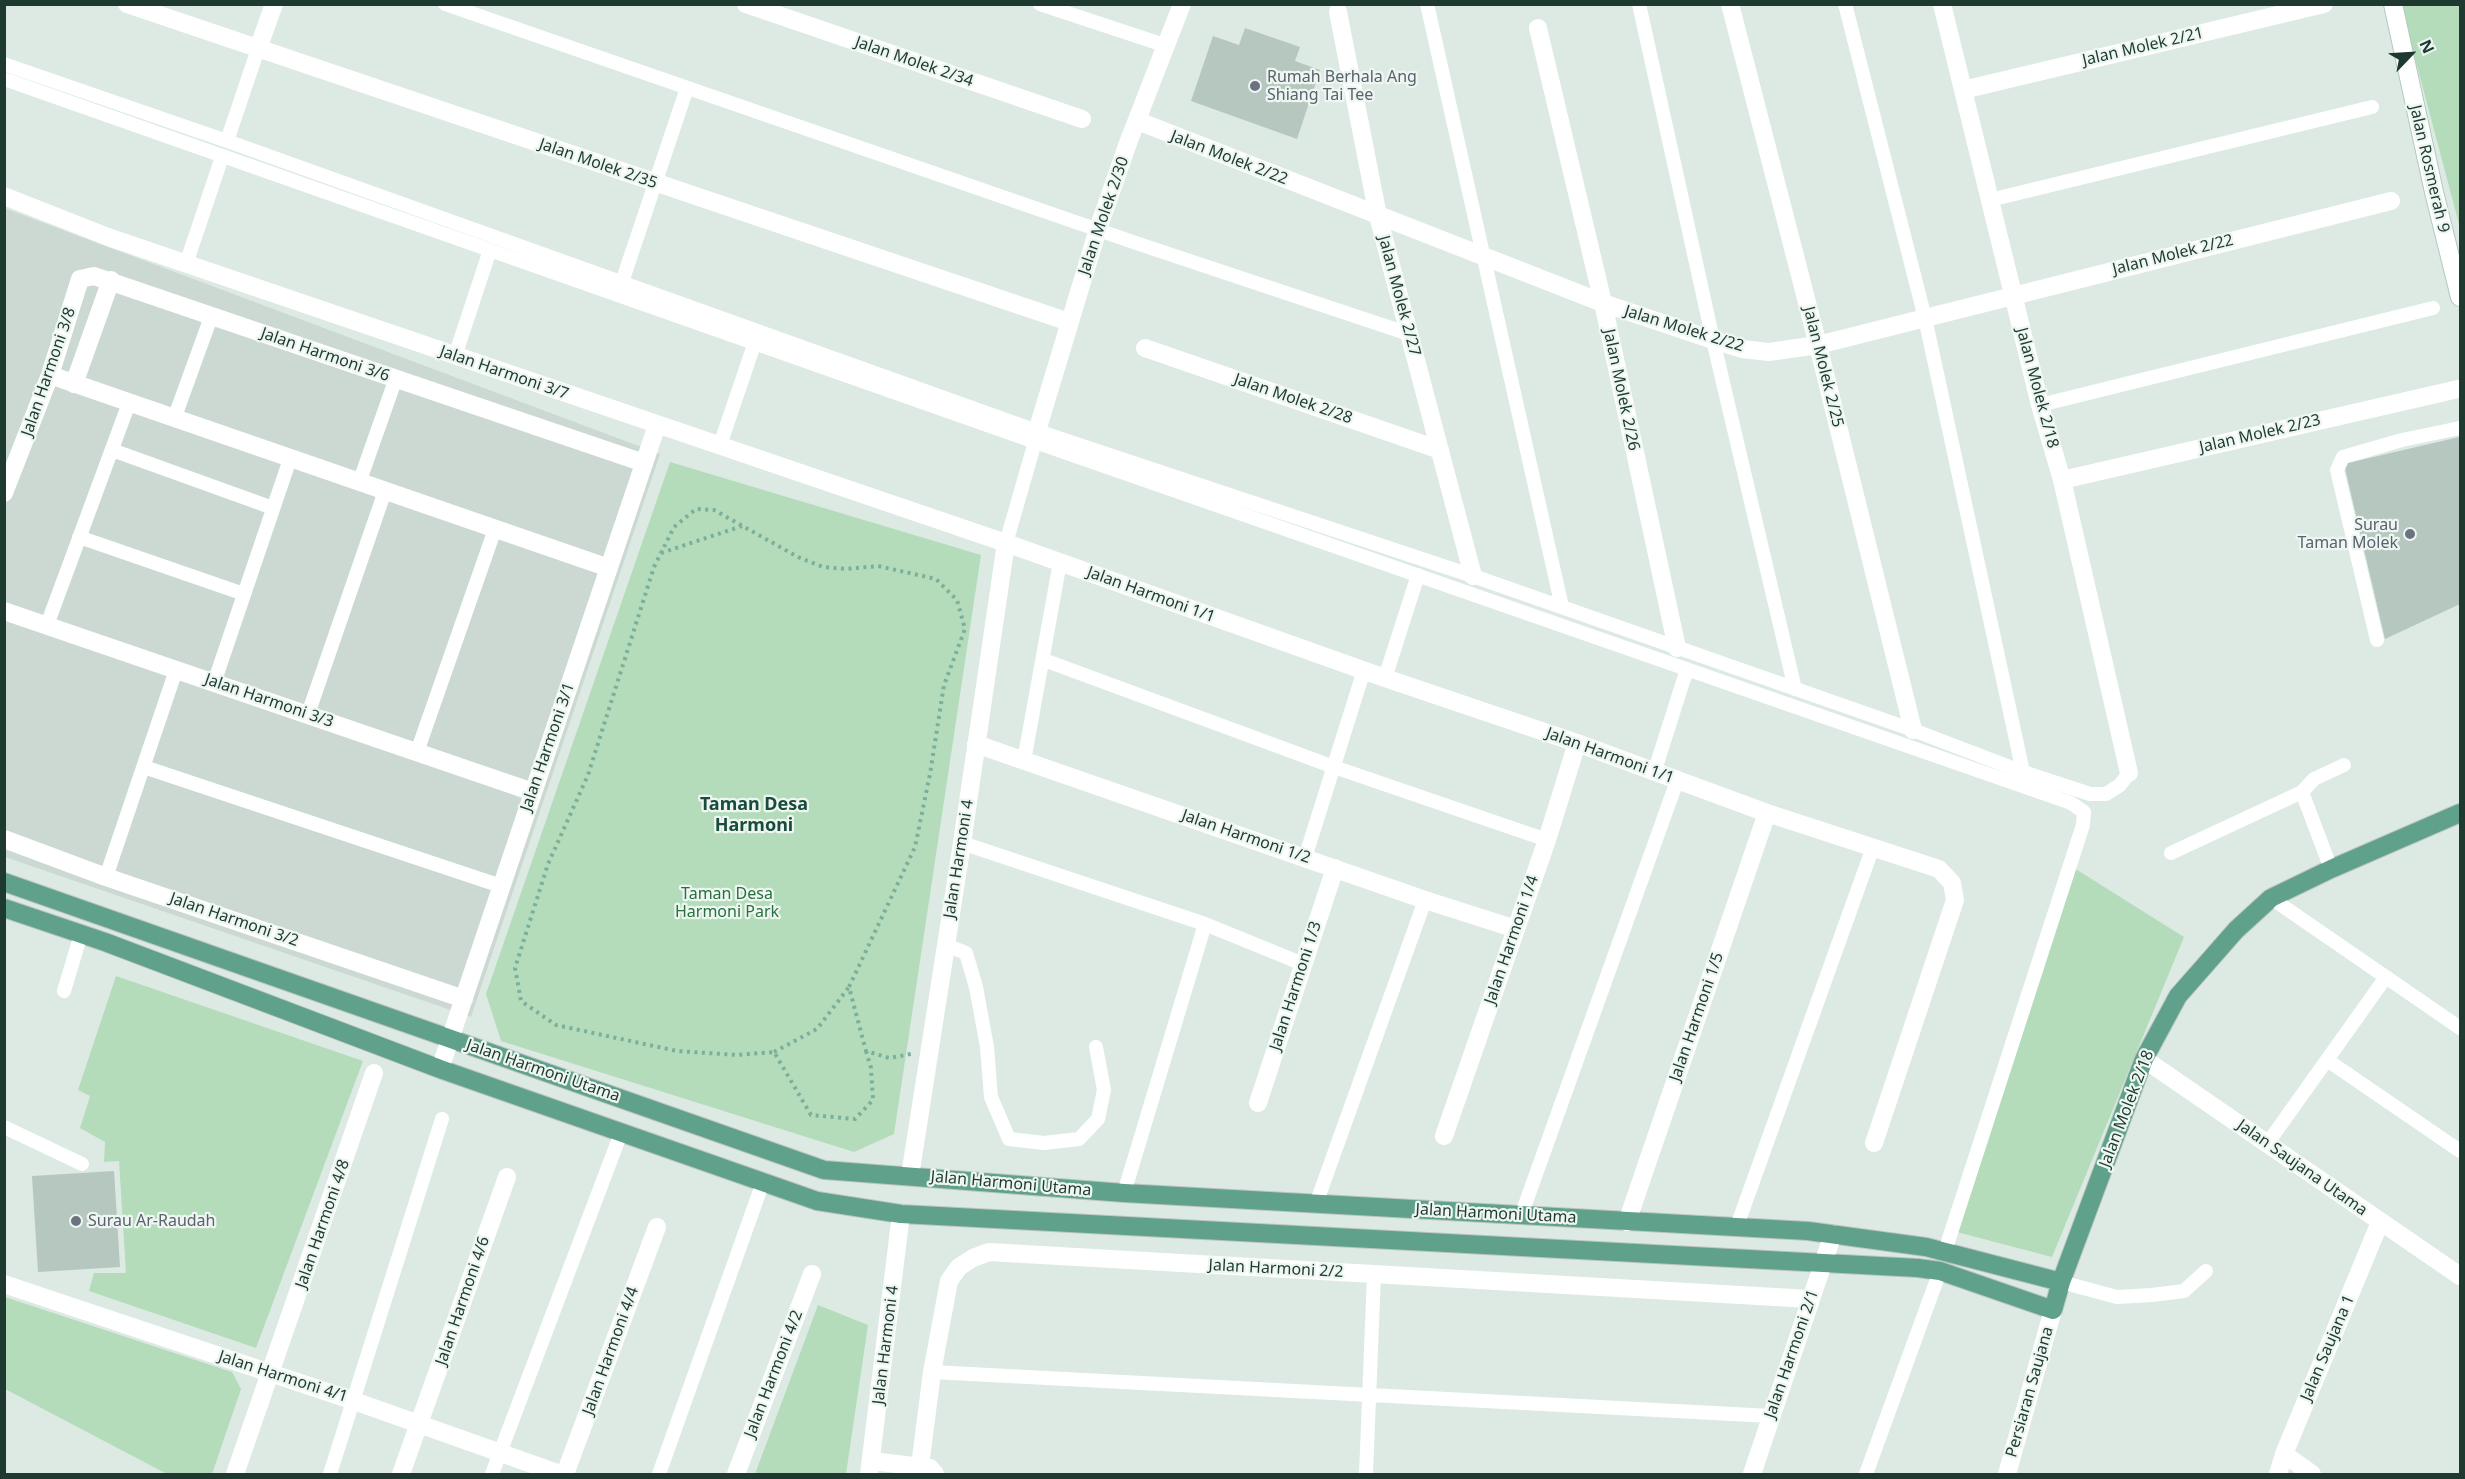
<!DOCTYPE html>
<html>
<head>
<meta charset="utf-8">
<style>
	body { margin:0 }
	#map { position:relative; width:2465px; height:1479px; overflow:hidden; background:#ddeae3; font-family:"Noto Sans",sans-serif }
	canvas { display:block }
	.frame { position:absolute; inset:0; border:6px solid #1e3930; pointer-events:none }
	.north { position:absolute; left:2381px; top:24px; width:60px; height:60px; -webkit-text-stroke:4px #edf6f1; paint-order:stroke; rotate:65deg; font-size:16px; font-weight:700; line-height:24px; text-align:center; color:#1e3930 }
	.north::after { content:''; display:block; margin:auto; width:21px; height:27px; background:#1e3930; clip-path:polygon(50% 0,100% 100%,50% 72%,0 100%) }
</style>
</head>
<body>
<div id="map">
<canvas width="2465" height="1479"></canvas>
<div class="frame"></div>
<div class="north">N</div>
</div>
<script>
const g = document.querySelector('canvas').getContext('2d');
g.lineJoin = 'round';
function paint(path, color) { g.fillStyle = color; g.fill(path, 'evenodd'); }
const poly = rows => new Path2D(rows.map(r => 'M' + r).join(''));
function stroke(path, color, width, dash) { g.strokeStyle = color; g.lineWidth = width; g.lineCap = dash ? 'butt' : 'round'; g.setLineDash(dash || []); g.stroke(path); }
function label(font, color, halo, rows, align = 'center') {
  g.font = font + ' "Noto Sans",sans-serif'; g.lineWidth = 4.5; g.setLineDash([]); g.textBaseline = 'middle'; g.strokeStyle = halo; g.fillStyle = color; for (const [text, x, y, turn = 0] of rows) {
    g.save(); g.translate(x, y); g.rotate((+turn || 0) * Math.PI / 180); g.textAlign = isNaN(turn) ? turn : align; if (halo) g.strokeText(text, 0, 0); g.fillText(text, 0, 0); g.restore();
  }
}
const built = poly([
	[4,208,660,454,471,1017,5,857]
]);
const green = poly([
	[2403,5,2460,5,2460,228,2411,43],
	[670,462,981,555,894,1134,854,1152,501,1041,486,994],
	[2074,868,2184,937,2052,1257,1957,1232],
	[116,976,363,1061,256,1348,89,1291,94,1273,126,1273,119,1161,104,1162,105,1142,80,1128,90,1096,78,1090],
	[5,1297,232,1372,241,1389,212,1474,167,1474,5,1389],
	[818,1305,868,1325,846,1474,755,1474]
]);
const building = poly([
	[1245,28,1300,47,1295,61,1320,70,1297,139,1191,101,1213,36,1239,45],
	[2459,437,2460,604,2385,639,2344,464],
	[114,1171,120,1267,38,1272,32,1176]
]);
const path = poly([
	[661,553,742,526],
	[866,1051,871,1068,873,1100,855,1119,811,1115,774,1052,737,1055,677,1051,556,1025,521,1001,515,968,548,864,588,775,654,567,674,527,696,509,714,510,798,557,823,567,846,569,878,566,936,579,957,600,965,629,944,685,930,774,915,847,849,987,866,1051,889,1058,911,1054],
	[774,1052,817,1029,849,987]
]);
const lane = poly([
	[445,4,1136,243,1409,334],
	[1040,4,1167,46],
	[1427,4,1562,607],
	[1639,4,1713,340,1795,689],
	[1845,4,1925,318,2023,772],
	[4,64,227,141,1037,431,1473,576,1913,730,2023,772,2090,794,2106,794,2120,785,2129,773],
	[4,79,1035,442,2071,803,2084,812,2083,825,1945,1251],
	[227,141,258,49],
	[1990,200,2372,107],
	[186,264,222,157],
	[622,282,687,88],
	[455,356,490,250],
	[2040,405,2433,308],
	[174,419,211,317],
	[720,445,755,342],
	[112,450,273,508],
	[359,483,396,378],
	[79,537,244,594],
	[1006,543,1035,442],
	[47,625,129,403],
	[2377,640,2337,470,2343,457,2402,440,2460,428],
	[1044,660,1334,767,1547,840],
	[1385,678,1418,575],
	[214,683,290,459],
	[308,714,385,491],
	[417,752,495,529],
	[1024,761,1060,562],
	[144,767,501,886],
	[1654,773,1687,669],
	[962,843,1205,924,1303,964],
	[2171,853,2302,792],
	[1305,858,1364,670],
	[2331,869,2302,792,2314,779,2344,765],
	[106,877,176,670],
	[2271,898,2460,1028],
	[946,945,966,953,976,987,987,1047,991,1097,1009,1139,1044,1143,1079,1139,1098,1119,1104,1090,1096,1047],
	[64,991,81,934],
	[2327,1060,2460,1151],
	[4,1127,82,1164],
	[2267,1144,2386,977],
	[1124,1193,1205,924],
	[1316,1204,1425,900],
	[1521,1216,1677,781],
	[1737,1226,1873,847],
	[2061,1282,2117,1297,2152,1295,2184,1291,2206,1271],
	[932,1372,1771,1416],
	[330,1474,442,1119],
	[492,1474,621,1133],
	[659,1474,763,1182],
	[1366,1474,1374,1274],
	[1866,1474,1940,1271]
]);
const street = poly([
	[127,4,1069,322],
	[746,4,1082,119],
	[1730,4,1818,345,1913,730],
	[1942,4,2040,405,2062,480,2129,773],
	[1338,12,1378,216,1473,576],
	[1538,28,1603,303,1677,648],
	[258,49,274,4],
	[1963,90,2324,4],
	[1138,121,1603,303,1713,340,1742,349,1769,352,1818,345,2391,201],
	[4,196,108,237,1006,543,1385,678,1577,743,1767,813,1939,869,1952,883,1955,900,1874,1143],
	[1145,348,1440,450],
	[50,375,609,568],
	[74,384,111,280],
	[1037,431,1098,229,1128,143,1182,4],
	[2062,480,2458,389],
	[4,493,50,375,80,279,94,276,644,463],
	[4,611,533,792],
	[976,744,1425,900,1516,929],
	[4,839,106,877,464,999],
	[2144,1059,2460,1276],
	[440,1069,657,425],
	[1258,1103,1335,868],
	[1444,1136,1547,840,1577,743],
	[910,1176,962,843,1006,543],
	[1627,1222,1767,813],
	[4,1284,354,1401,560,1474],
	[2284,1454,2312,1474],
	[872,1461,930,1468,935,1474],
	[235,1474,374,1073],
	[401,1474,507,1177],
	[565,1474,657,1227],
	[736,1474,812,1274],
	[869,1474,901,1214],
	[919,1474,932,1372,949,1281,959,1267,973,1258,989,1252,1810,1299],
	[1752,1474,1833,1234],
	[2007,1474,2053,1310],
	[2278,1474,2284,1454,2380,1222]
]);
const secondary = poly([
	[2393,4,2434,192,2460,297]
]);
const primary = poly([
	[4,882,824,1170,1124,1193,1808,1231,1926,1247,2061,1282],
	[4,908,105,942,440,1069,817,1201,901,1214,1918,1268,1940,1271,2053,1310,2061,1282,2144,1059,2178,996,2236,930,2271,898,2331,869,2460,813]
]);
const markers = [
	[1255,86,6,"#6b7280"],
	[2410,534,6,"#6b7280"],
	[76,1221,6,"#6b7280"]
];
const streetNames = [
	["Jalan Molek 2/21",2143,47,-13],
	["Jalan Molek 2/34",914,62,19],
	["Jalan Molek 2/22",1229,158,21],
	["Jalan Molek 2/35",598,164,19],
	["Jalan Rosmerah 9",2429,169,77],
	["Jalan Molek 2/30",1104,216,-71],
	["Jalan Molek 2/22",2173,255,-14],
	["Jalan Molek 2/27",1399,296,75],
	["Jalan Molek 2/22",1684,329,17],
	["Jalan Harmoni 3/6",325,355,19],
	["Jalan Molek 2/25",1823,367,76],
	["Jalan Harmoni 3/8",49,372,-71],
	["Jalan Harmoni 3/7",504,373,19],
	["Jalan Molek 2/18",2037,388,75],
	["Jalan Molek 2/26",1621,390,78],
	["Jalan Molek 2/28",1293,399,19],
	["Jalan Molek 2/23",2260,434,-13],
	["Jalan Harmoni 1/1",1151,595,20],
	["Jalan Harmoni 3/3",269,701,19],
	["Jalan Harmoni 3/1",548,747,-71],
	["Jalan Harmoni 1/1",1610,756,20],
	["Jalan Harmoni 1/2",1246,837,19],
	["Jalan Harmoni 4",959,859,-81],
	["Jalan Harmoni 3/2",234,920,19],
	["Jalan Harmoni 1/4",1512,940,-71],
	["Jalan Harmoni 1/3",1296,986,-72],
	["Jalan Harmoni 1/5",1697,1017,-71],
	["Jalan Harmoni Utama",543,1071,19],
	["Jalan Molek 2/18",2127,1109,-69],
	["Jalan Saujana Utama",2302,1168,35],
	["Jalan Harmoni Utama",1011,1184,5],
	["Jalan Harmoni Utama",1496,1214,3],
	["Jalan Harmoni 4/8",323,1224,-71],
	["Jalan Harmoni 2/2",1276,1269,3],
	["Jalan Harmoni 4/6",463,1301,-71],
	["Jalan Harmoni 4",886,1345,-83],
	["Jalan Saujana 1",2328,1348,-67],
	["Jalan Harmoni 4/4",611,1351,-70],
	["Jalan Harmoni 2/1",1792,1354,-71],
	["Jalan Harmoni 4/2",774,1374,-69],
	["Jalan Harmoni 4/1",283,1377,18],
	["Persiaran Saujana",2030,1392,-74]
];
const worshipNames = [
	["Rumah Berhala Ang",1267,77],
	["Shiang Tai Tee",1267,95],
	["Surau",2398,525,"right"],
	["Taman Molek",2398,543,"right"],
	["Surau Ar-Raudah",88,1221]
];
const parkNames = [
	["Taman Desa",727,894],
	["Harmoni Park",727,912]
];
const neighbourhoodNames = [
	["Taman Desa",754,805],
	["Harmoni",754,826]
];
paint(built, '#cbd9d2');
paint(green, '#b4dcbb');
paint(building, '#b5c7be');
stroke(secondary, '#b0cabe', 20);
stroke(primary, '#bcc4c1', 20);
stroke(path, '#7caf9a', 4, [3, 4.5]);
stroke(lane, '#fff', 14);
stroke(street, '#fff', 18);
stroke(secondary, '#fff', 18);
stroke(primary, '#5fa18a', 18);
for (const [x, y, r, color] of markers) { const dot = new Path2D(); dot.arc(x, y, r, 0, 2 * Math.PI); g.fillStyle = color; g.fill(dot); stroke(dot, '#edf6f1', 2); }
label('16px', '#1e3930', '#edf6f1', streetNames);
label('16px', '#5b616d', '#edf6f1', worshipNames, 'left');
label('16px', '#27713d', '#edf6f1', parkNames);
label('bold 18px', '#1a4c3b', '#edf6f1', neighbourhoodNames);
</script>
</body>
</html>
